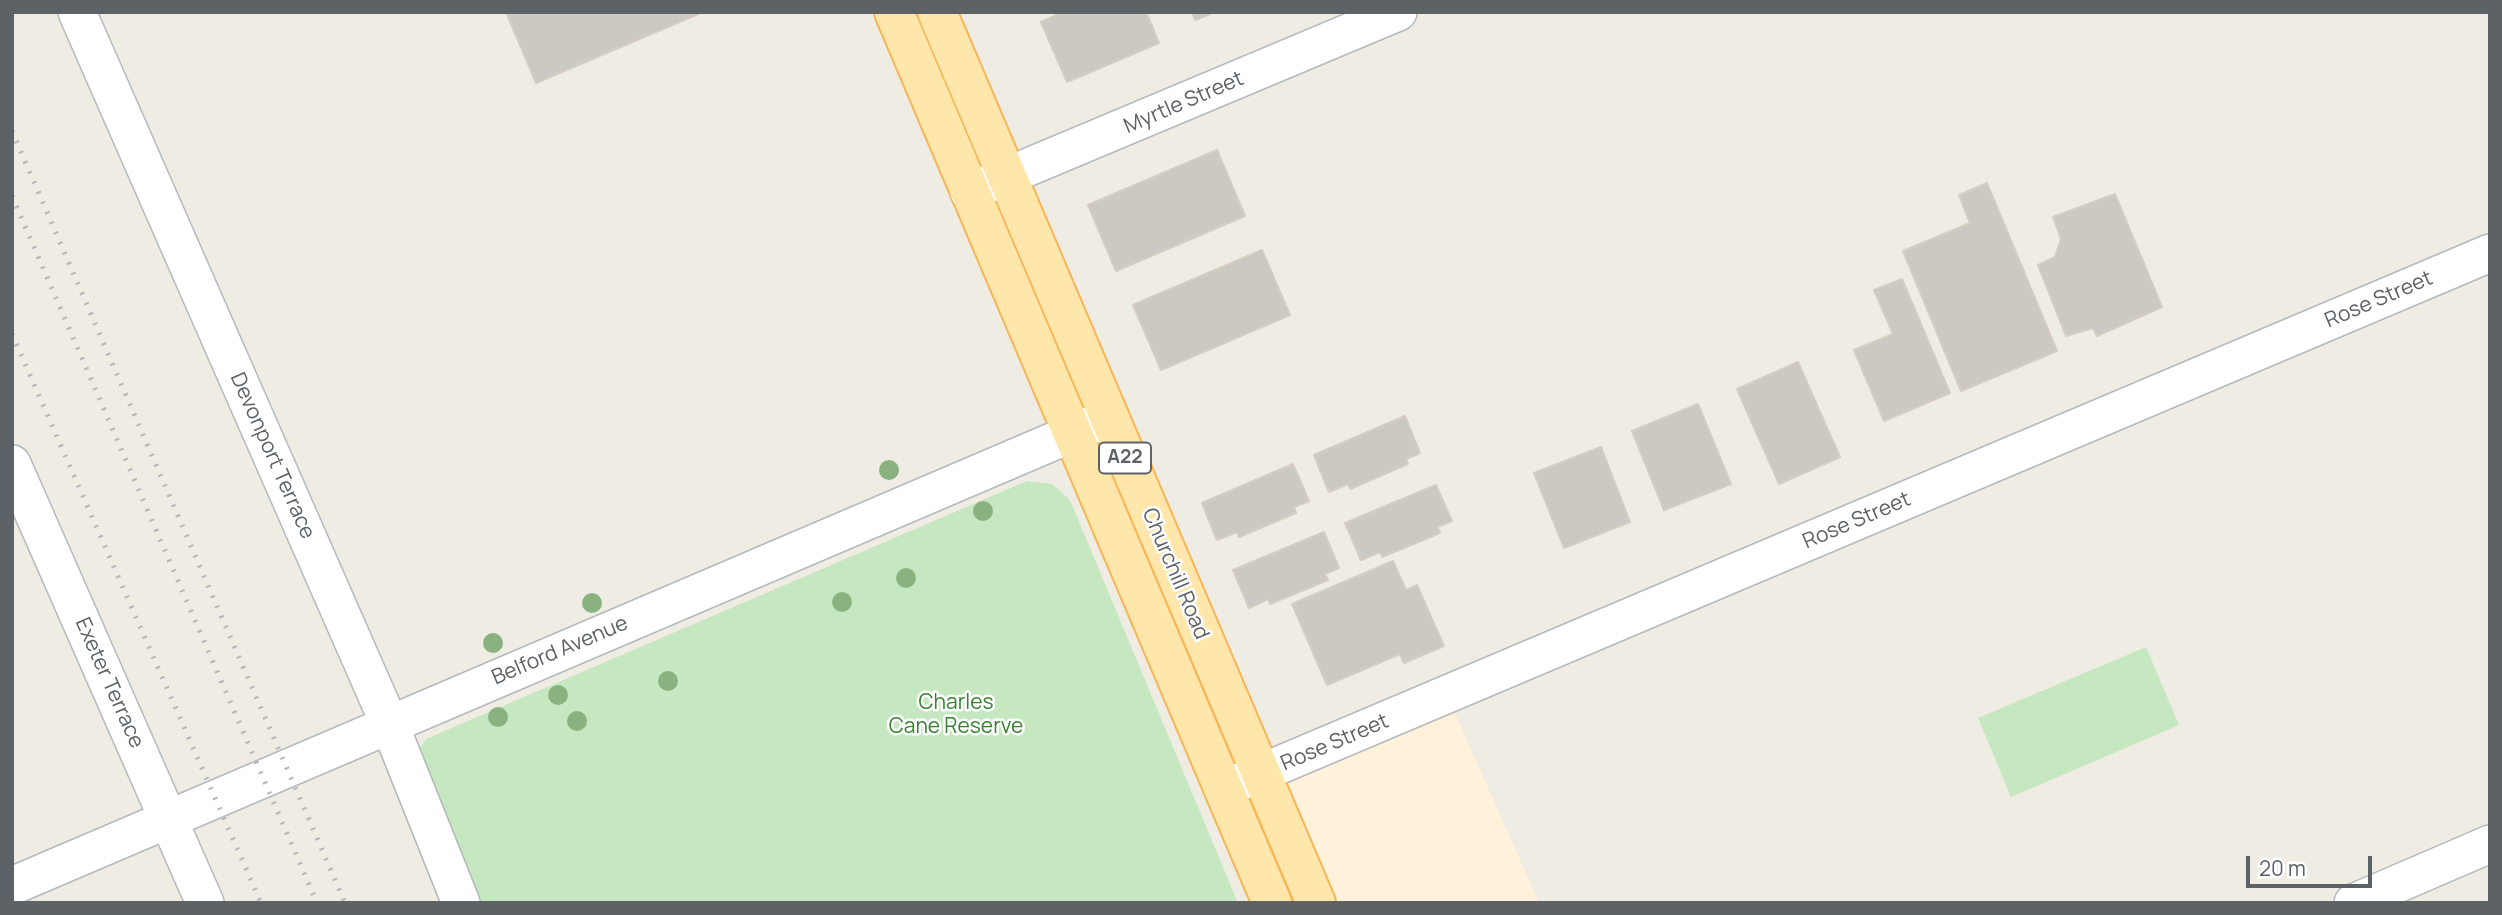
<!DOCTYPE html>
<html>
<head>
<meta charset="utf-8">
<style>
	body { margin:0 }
	#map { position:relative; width:2502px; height:915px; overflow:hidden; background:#efece4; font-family:Manrope,sans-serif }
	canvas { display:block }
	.frame { position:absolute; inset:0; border:14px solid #5c6266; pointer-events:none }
	.scale { position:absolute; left:2246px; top:856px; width:126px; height:32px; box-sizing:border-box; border:4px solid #5c6266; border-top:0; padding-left:9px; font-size:21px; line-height:24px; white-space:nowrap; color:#5c6266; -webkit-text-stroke:5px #fff; paint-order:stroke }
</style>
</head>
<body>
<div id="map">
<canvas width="2502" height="915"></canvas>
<div class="frame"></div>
<div class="scale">20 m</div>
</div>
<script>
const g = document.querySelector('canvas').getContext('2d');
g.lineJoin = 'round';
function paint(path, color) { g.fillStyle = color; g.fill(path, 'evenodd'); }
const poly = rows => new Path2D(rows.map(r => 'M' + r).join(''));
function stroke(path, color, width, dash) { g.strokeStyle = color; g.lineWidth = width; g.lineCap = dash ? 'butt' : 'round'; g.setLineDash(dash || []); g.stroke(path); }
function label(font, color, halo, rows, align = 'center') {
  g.font = font + ' Manrope,sans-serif'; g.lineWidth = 5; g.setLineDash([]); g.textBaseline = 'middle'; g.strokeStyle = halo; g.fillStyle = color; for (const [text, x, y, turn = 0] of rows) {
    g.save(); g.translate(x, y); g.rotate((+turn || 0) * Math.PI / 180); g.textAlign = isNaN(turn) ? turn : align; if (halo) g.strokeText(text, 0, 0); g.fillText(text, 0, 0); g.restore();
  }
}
const commercial = poly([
	[1447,695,1539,903,1316,903,1260,774]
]);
const green = poly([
	[1027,481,1052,484,1070,500,1238,903,479,903,419,750,426,739],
	[2146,647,2179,725,2011,797,1978,718]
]);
const building = poly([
	[506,12,703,12,536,83,506,12],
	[1063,12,1146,12,1159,43,1067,82,1041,22,1063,12],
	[1192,12,1215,12,1195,20,1192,12],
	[1217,150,1245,216,1116,271,1088,205,1217,150],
	[1987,183,2057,351,1961,391,1903,251,1970,223,1959,195,1987,183],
	[2115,194,2162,307,2097,336,2093,328,2066,336,2038,265,2055,257,2061,239,2053,217,2115,194],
	[1262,250,1290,315,1161,370,1133,305,1262,250],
	[1902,279,1950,393,1884,421,1854,350,1893,334,1874,290,1902,279],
	[1798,362,1840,457,1779,484,1737,389,1798,362],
	[1698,404,1731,484,1664,510,1632,431,1698,404],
	[1405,416,1420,453,1406,459,1408,464,1350,489,1348,484,1329,492,1314,455,1405,416],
	[1601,447,1630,522,1564,548,1534,473,1601,447],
	[1293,464,1309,501,1294,507,1296,513,1239,537,1237,532,1217,540,1202,503,1293,464],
	[1436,485,1452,521,1437,527,1440,533,1382,557,1380,552,1361,560,1345,523,1436,485],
	[1324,532,1339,568,1325,574,1328,580,1270,604,1268,599,1249,608,1233,570,1324,532],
	[1393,561,1406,590,1417,585,1444,646,1404,663,1400,654,1327,685,1292,604,1393,561]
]);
const street = poly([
	[77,12,389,723,461,903],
	[969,192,1398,12],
	[12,464,205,903],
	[1223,789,2490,253],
	[12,886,1101,421],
	[2353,903,2490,844]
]);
const primary = poly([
	[894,12,1272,903],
	[937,12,1316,903]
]);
const rail = poly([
	[12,131,345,903],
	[12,196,317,903],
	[12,334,261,903]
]);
const trees = [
	[889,470],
	[983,511],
	[906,578],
	[842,602],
	[592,603],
	[493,643],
	[668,681],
	[558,695],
	[498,717],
	[577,721]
];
const shields = [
	[1125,458,52]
];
const shieldNames = [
	["A22",1125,458]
];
const streetNames = [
	["Myrtle Street",1184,103,-23],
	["Rose Street",2379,300,-23],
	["Devonport Terrace",272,456,66],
	["Rose Street",1857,521,-23],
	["Churchill Road",1175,574,67],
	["Belford Avenue",560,651,-23],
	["Exeter Terrace",109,683,66],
	["Rose Street",1335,743,-23]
];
const parkNames = [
	["Charles",956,703],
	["Cane Reserve",956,727]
];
paint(commercial, '#fff1da');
paint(green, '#c5e8c0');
paint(building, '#ccc9c3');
stroke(building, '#d5ccc2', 2);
stroke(street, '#b5b8bc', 40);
stroke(primary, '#f8b555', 42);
stroke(street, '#fff', 37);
stroke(primary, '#ffe6aa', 38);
stroke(rail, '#b5b6b7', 5, [2, 9]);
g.fillStyle = '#8ab281';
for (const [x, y] of trees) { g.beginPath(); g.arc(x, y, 10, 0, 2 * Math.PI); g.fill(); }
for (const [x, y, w] of shields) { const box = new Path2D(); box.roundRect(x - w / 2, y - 15.5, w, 31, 5); g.fillStyle = '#fff'; g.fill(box); stroke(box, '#5c6266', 2); }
label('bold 19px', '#5c6266', null, shieldNames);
label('21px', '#5c6266', '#fff', streetNames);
label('21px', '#378230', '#fff', parkNames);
</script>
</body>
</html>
